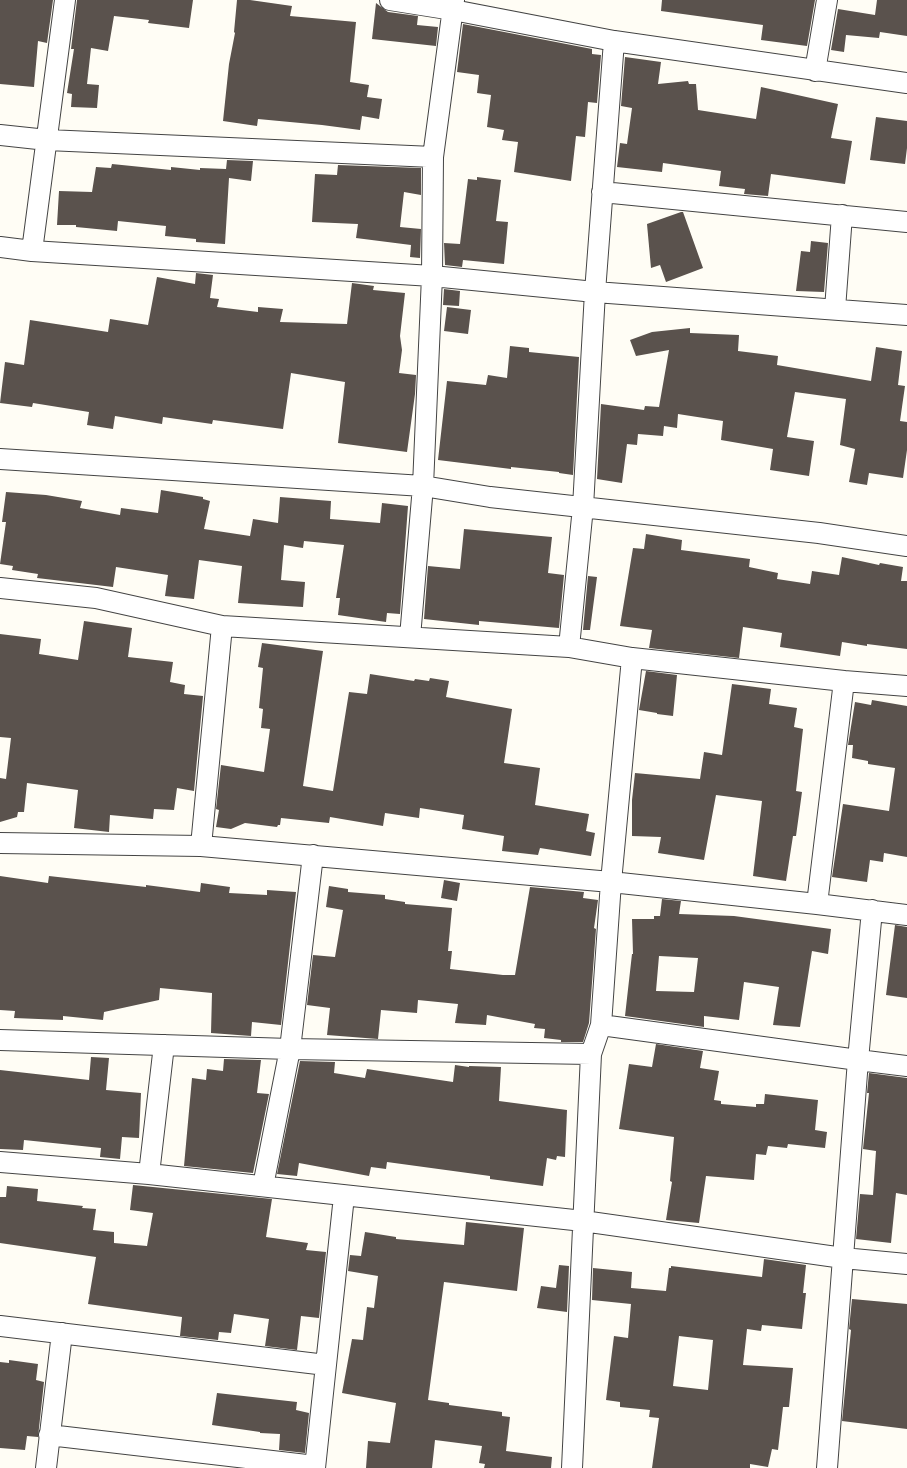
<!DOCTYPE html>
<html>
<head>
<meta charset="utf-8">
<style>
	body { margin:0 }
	canvas { display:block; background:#fffdf5 }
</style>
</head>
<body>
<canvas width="907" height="1468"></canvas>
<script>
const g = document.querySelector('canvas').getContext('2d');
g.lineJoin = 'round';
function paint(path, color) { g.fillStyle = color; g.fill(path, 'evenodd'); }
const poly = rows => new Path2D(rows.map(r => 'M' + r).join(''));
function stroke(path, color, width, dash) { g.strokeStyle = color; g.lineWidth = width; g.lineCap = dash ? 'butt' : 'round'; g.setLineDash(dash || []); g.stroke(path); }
const building = poly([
	[0,0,53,0,47,43,38,41,34,87,0,84],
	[77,0,193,0,189,28,148,23,149,20,114,16,108,51,91,48,87,84,99,85,97,108,71,107,72,94,67,93,74,49,71,49],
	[237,0,250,0,292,6,290,16,356,22,350,82,369,85,367,97,382,99,379,119,362,116,360,130,322,125,258,119,257,126,223,121,229,64,235,33,234,32],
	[662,0,815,0,807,46,761,40,763,25,661,11],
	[877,0,907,0,907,36,880,32,879,38,846,35,844,52,831,50,838,9,875,15],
	[376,3,388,12,418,16,417,25,438,27,436,46,372,39],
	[463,24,592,49,592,54,601,55,597,103,588,102,585,137,576,136,571,181,514,172,518,142,502,140,504,130,487,127,491,95,477,93,479,75,457,72],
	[625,57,661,62,658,84,688,81,689,84,696,84,698,110,756,119,761,87,838,104,831,138,852,141,845,184,771,174,768,196,744,194,745,189,719,186,721,171,663,163,662,172,617,167,620,143,627,144,632,108,621,106],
	[876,117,907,121,907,148,905,164,870,160],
	[227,160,253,161,251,181,229,178,225,244,196,242,196,239,165,236,166,226,118,221,117,231,76,227,76,225,57,225,59,191,92,192,96,167,111,168,112,164,171,170,171,167,200,170,200,168,226,169],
	[338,165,421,168,421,195,404,192,400,227,421,229,420,258,410,257,411,245,356,238,358,224,312,222,315,174,337,175],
	[477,177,501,180,496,221,508,222,504,264,463,260,462,267,445,265,444,243,460,244,468,179,477,180],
	[681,212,683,212,703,268,666,282,660,265,651,268,647,224],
	[811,241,828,243,824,292,796,291,801,251,810,252],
	[196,273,213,275,210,298,219,299,217,307,258,312,258,307,283,309,280,322,347,324,352,283,374,286,373,290,405,293,400,336,402,350,399,373,416,375,416,376,415,394,407,452,338,443,345,382,291,373,283,429,213,420,212,424,163,417,162,424,115,416,113,429,87,425,89,412,33,403,32,407,0,403,5,362,24,365,30,320,108,332,110,319,148,325,157,277,195,284],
	[444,289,460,291,459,306,443,305],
	[447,307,471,310,468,334,444,331],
	[690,328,690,333,739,335,738,351,778,356,777,365,871,381,876,347,902,351,898,385,905,386,900,421,907,422,907,450,903,478,869,473,867,485,849,482,855,449,840,445,846,399,795,392,787,437,814,441,809,476,770,470,773,449,721,440,723,421,678,414,677,428,664,426,663,436,638,434,637,445,627,444,622,483,597,479,601,404,644,410,645,406,659,407,669,350,636,356,630,340,652,332],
	[510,346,529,348,529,352,579,357,573,475,559,473,559,472,511,467,511,469,438,460,447,381,486,385,488,375,507,378],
	[161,490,203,497,203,499,210,501,204,529,250,536,253,519,278,523,280,497,331,501,330,519,380,523,382,503,408,506,400,614,387,613,386,622,338,615,340,598,336,598,344,545,304,541,303,548,284,545,281,580,305,582,303,607,238,603,242,566,199,560,194,599,165,596,168,575,116,567,113,587,37,578,38,574,12,570,13,566,0,564,6,522,2,522,6,492,46,495,82,501,80,508,120,515,121,508,158,513],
	[464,529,552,537,548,573,564,575,559,628,479,621,479,625,424,619,428,566,460,569],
	[646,534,682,540,681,550,750,559,749,567,778,573,777,579,810,584,812,571,839,575,842,557,879,565,880,563,903,567,901,581,907,581,907,649,867,644,867,646,842,642,840,656,780,647,782,633,743,627,739,658,649,648,652,630,620,626,633,548,644,549],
	[588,576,597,577,590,630,583,630],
	[84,621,132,628,128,657,173,662,170,682,185,685,184,694,203,696,194,791,177,788,174,810,154,809,153,819,110,815,109,832,74,828,78,790,27,783,24,812,18,812,17,817,0,822,0,778,6,779,11,738,0,737,0,634,41,639,39,654,78,660],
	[262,643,323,651,303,786,333,791,349,692,367,694,370,674,414,681,415,679,429,681,430,678,449,681,446,697,512,709,504,763,540,768,535,805,589,814,586,831,595,833,591,856,540,848,538,855,502,851,504,836,462,829,464,815,420,808,419,818,385,813,383,826,330,817,329,823,281,818,280,825,278,825,277,827,245,823,231,829,216,827,219,810,216,809,221,765,264,772,270,729,261,728,263,709,259,708,263,668,258,667],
	[646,671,677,675,673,716,657,714,657,713,639,710],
	[732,684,771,689,769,704,797,708,794,727,803,729,796,791,802,792,796,836,793,836,786,881,753,876,762,801,716,795,704,860,658,853,661,837,632,836,632,800,635,773,700,779,704,752,722,755],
	[872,700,907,706,907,857,884,853,883,862,870,860,867,882,832,877,843,804,889,811,895,768,868,764,868,761,852,758,853,745,848,745,855,702,871,705],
	[0,876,48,883,49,876,146,887,146,885,200,892,201,883,230,887,229,893,267,895,267,890,296,892,281,1025,252,1022,251,1036,211,1033,212,993,160,988,159,1000,104,1012,103,1020,63,1016,63,1020,14,1018,15,1011,0,1010],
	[444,880,460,883,457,901,441,898],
	[329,886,348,889,348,892,385,895,385,899,405,902,405,904,452,908,448,951,452,951,450,969,503,975,515,975,530,887,584,892,583,898,598,900,594,928,596,929,589,1023,583,1042,561,1042,561,1040,544,1038,545,1029,534,1028,535,1024,487,1015,486,1025,455,1023,458,1004,418,1000,417,1013,381,1010,378,1039,327,1035,330,1008,307,1005,313,955,335,957,343,910,326,907],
	[662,899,681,901,679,914,734,916,831,929,828,954,812,951,800,1027,773,1025,779,987,744,982,739,1020,704,1016,704,1027,625,1016,632,954,633,954,632,919,654,919,654,916,660,916],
	[659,956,698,958,694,992,656,991],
	[895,925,907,927,907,998,886,995],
	[656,1044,703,1051,700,1068,719,1071,714,1100,721,1101,721,1104,756,1107,756,1104,764,1104,765,1094,818,1100,815,1130,827,1132,825,1148,788,1144,787,1148,768,1146,766,1155,756,1154,754,1180,706,1176,699,1223,666,1220,672,1182,670,1181,674,1137,619,1129,629,1064,652,1067],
	[91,1057,109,1058,106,1090,141,1093,139,1138,122,1137,120,1159,100,1157,101,1148,24,1140,23,1150,0,1149,0,1070,89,1080],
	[224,1059,261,1060,257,1093,269,1094,253,1173,184,1166,192,1078,206,1080,207,1069,223,1071],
	[300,1061,335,1062,334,1073,365,1078,367,1069,453,1082,455,1065,469,1067,469,1066,501,1067,499,1101,567,1110,565,1157,557,1156,556,1160,547,1158,543,1186,490,1179,490,1176,387,1162,386,1169,371,1167,369,1176,299,1163,297,1176,277,1174],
	[869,1073,907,1078,907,1195,896,1193,891,1243,856,1239,860,1194,873,1195,876,1151,863,1149,869,1093,867,1093],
	[133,1185,272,1199,266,1237,308,1243,306,1250,326,1252,319,1318,301,1316,297,1350,265,1346,269,1319,234,1314,231,1333,219,1332,218,1340,180,1336,182,1317,88,1304,96,1257,0,1243,0,1197,6,1197,7,1186,38,1189,37,1201,83,1206,82,1208,96,1209,93,1230,114,1232,114,1243,147,1246,153,1213,130,1210],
	[466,1222,524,1228,517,1291,444,1282,428,1400,449,1403,449,1405,502,1412,502,1416,510,1417,506,1451,552,1457,551,1468,484,1468,485,1464,479,1463,482,1446,435,1440,432,1468,366,1468,368,1441,390,1443,396,1403,342,1393,352,1339,363,1340,367,1307,374,1308,378,1276,348,1271,350,1255,361,1256,365,1232,396,1237,396,1239,464,1245],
	[764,1259,806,1265,803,1293,806,1293,802,1329,762,1325,761,1331,747,1329,743,1365,793,1368,789,1407,783,1407,778,1450,772,1449,768,1467,750,1464,750,1468,652,1468,659,1418,649,1417,650,1410,620,1407,620,1402,606,1400,614,1336,628,1338,631,1304,592,1300,593,1268,632,1272,631,1288,666,1291,669,1268,671,1268,671,1266,762,1277],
	[679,1336,713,1340,708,1390,673,1386],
	[559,1265,569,1266,567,1312,537,1308,541,1286,556,1288],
	[852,1299,907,1304,907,1429,842,1421,851,1330,849,1329],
	[9,1360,38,1364,36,1380,44,1382,38,1437,27,1436,25,1450,0,1448,0,1362,9,1363],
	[217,1393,297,1402,296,1410,309,1413,305,1453,279,1450,280,1434,260,1433,260,1432,212,1425]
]);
const street = poly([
	[390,0,453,10,614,41,907,83],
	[815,71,827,0],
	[0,135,47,140,433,157],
	[602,192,907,222],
	[0,247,32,251,432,276,595,292,907,315],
	[32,251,65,0],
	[835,309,842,215],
	[0,459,423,486,490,497,819,533,907,546],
	[0,588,96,598,222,626,569,647,632,658,844,681,907,686],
	[410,637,423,486,432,276,433,157,454,0],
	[569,647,583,507,595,292,614,41],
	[0,843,201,846,611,882,817,904,907,915],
	[201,846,222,626],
	[817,904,844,681],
	[601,1025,858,1060,907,1066],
	[0,1040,290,1049,591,1054],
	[0,1162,149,1174,583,1221,843,1258,907,1264],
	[149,1174,164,1045],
	[263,1186,290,1049,313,855],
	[0,1326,326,1365],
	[49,1435,315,1466],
	[46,1468,62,1333],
	[315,1468,344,1196],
	[572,1468,591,1054,601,1025,611,882,632,658],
	[827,1468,858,1060,872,910]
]);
paint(building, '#5a524d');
stroke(street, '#444', 22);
stroke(street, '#fff', 20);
</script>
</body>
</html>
